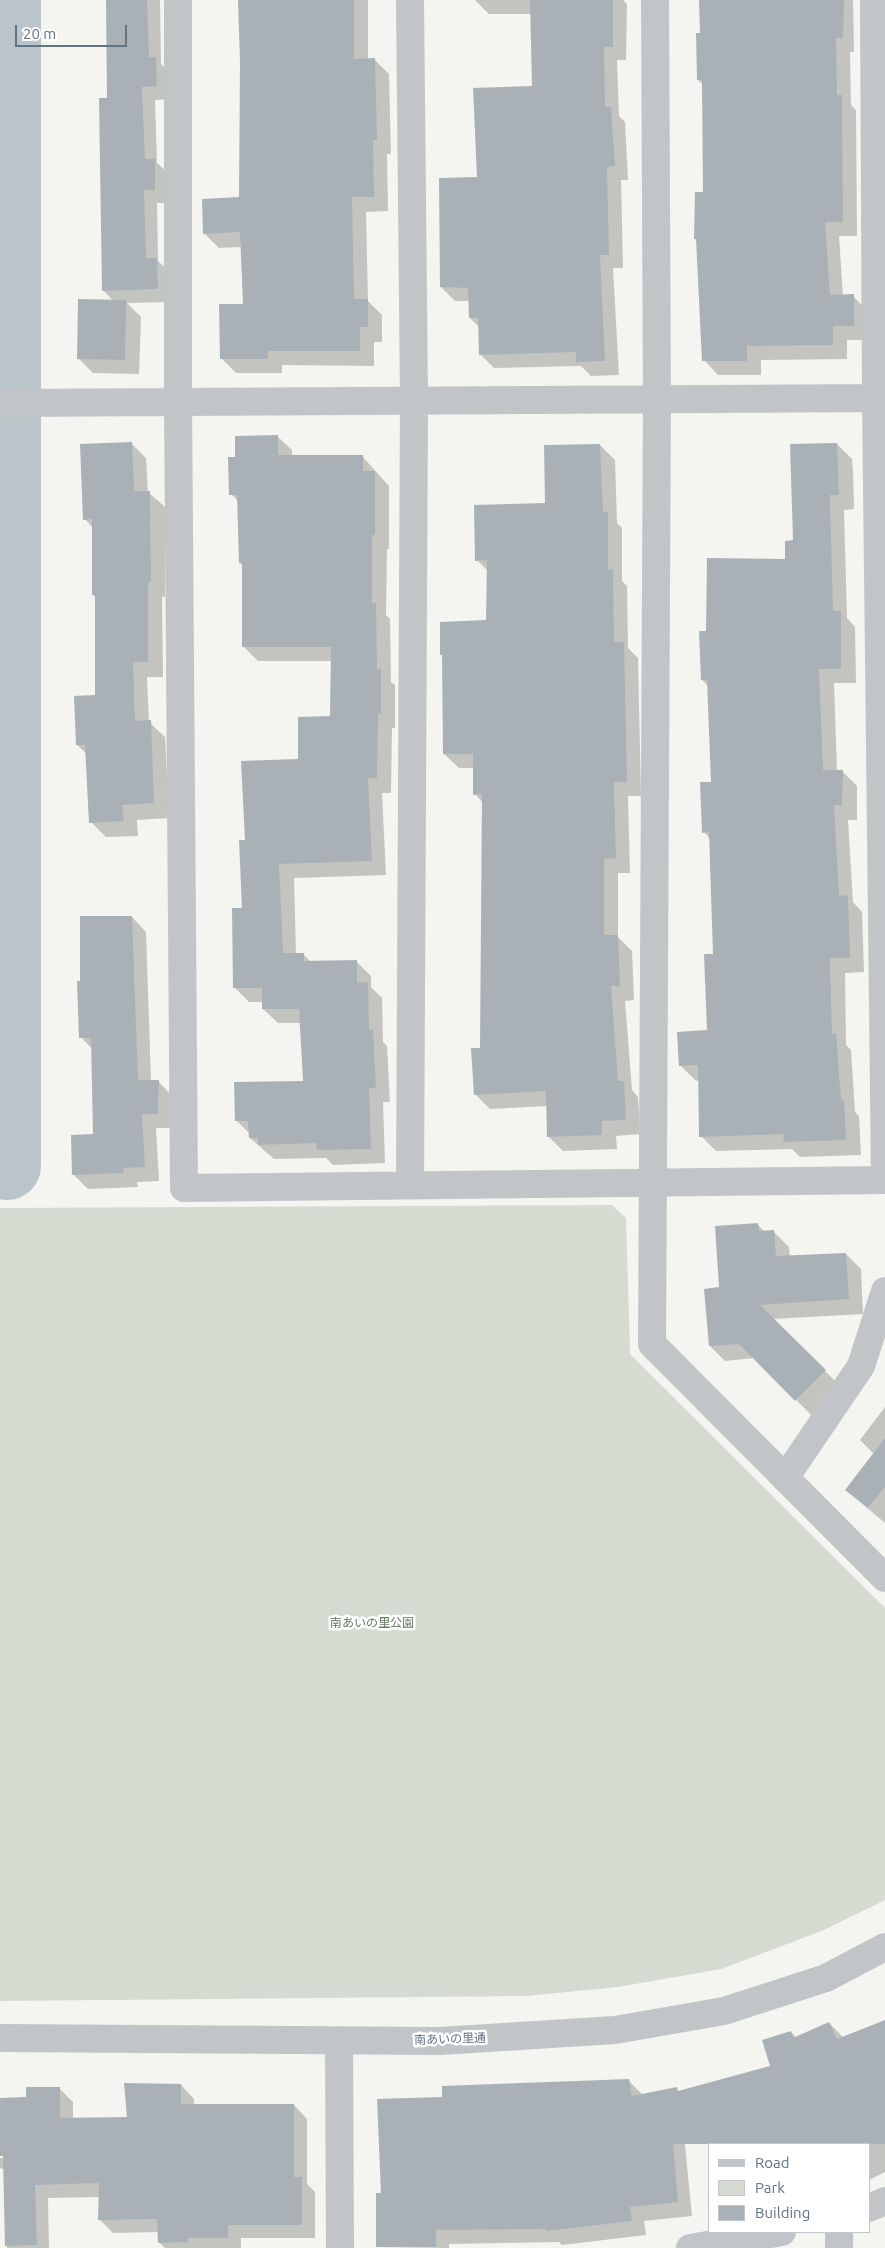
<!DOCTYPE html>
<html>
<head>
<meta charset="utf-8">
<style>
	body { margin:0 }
	#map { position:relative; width:885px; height:2248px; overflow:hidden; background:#f4f4f0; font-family:Ubuntu,sans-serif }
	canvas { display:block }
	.legend { position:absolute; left:708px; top:2143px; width:162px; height:90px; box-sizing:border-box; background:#fff; border:1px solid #c0c7cd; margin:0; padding:6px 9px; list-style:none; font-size:15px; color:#627382 }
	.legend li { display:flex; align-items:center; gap:10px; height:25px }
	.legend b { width:25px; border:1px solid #c0c7cd }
	.scale { position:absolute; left:15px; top:25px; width:112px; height:22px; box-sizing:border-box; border:2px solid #627382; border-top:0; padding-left:6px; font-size:15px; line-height:18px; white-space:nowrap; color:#627382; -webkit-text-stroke:4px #fff; paint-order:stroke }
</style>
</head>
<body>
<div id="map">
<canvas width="885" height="2248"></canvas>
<ul class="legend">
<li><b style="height:6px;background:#c1c5c8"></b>Road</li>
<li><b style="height:14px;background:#d5dbd1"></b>Park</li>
<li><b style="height:14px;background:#a9b1b7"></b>Building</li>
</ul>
<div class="scale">20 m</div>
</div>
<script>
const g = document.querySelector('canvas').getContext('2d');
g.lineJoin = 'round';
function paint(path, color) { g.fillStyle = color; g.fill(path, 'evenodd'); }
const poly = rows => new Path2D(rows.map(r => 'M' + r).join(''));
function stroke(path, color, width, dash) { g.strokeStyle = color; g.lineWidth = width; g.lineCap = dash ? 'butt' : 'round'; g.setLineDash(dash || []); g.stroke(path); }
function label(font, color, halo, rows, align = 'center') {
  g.font = font + ' Ubuntu,"Noto Sans JP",sans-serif'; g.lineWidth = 5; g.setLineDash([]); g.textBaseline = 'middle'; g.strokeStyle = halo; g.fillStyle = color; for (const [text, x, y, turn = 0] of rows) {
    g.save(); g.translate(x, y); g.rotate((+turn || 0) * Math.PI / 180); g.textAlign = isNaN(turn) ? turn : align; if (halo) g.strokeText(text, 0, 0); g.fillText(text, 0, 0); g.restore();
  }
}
const green = poly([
	[612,1205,626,1218,630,1354,885,1608,885,1900,824,1930,721,1969,618,1987,526,1996,0,2001,0,1208]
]);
const shadow = poly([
	[108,0,160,0,161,64,169,72,170,99,155,100,157,163,168,173,168,203,157,203,158,261,170,272,171,302,127,303,141,317,139,374,93,373,78,358,114,302,103,290,109,99],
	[240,0,368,0,368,59,374,59,389,74,391,154,387,154,388,211,366,212,368,301,382,315,382,342,374,342,374,366,282,365,282,373,236,373,221,358,244,305,242,247,219,248,204,233,241,198],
	[475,0,623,0,627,4,626,60,617,60,619,116,625,122,628,180,621,180,623,268,613,268,619,375,591,376,581,366,494,368,480,354,479,327,470,318,470,301,455,301,441,287,478,178,533,87,532,14,489,14],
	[700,0,853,0,854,52,850,52,851,105,856,110,857,236,839,236,843,296,853,296,867,310,867,340,847,340,847,359,761,360,761,375,718,375,704,360,697,241,695,239,705,193,703,85,698,80,702,34],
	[277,436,292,450,292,456,362,456,389,486,389,549,387,549,386,615,390,619,391,682,395,685,395,728,392,728,391,793,382,793,386,875,294,878,296,954,303,954,311,962,356,961,371,976,371,987,382,998,383,1042,387,1046,390,1102,383,1102,385,1163,333,1165,326,1158,274,1159,250,1138,250,1134,236,1120,305,1082,301,1023,278,1023,263,1009,263,1002,249,1002,235,988,243,910,246,841,299,760,332,717,332,661,258,661,243,646,243,566,240,563,239,502,231,494,236,458],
	[131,443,146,458,148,492,165,507,165,597,162,597,163,677,147,677,149,722,165,737,169,818,137,820,138,836,106,837,91,822,87,754,77,745,97,696,96,598,93,595,93,528,85,519],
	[837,444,852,459,853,472,854,509,844,510,847,618,855,627,856,683,834,683,837,771,842,771,857,786,857,820,848,820,853,902,862,912,864,972,845,973,846,1045,851,1050,855,1112,859,1116,861,1155,800,1157,792,1149,716,1151,701,1136,699,1080,696,1081,681,1066,708,1031,714,955,710,839,704,832,712,783,709,687,702,680,708,632,787,560],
	[600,445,615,460,617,523,622,528,622,581,627,586,628,648,638,658,641,796,628,796,630,873,618,873,618,937,632,951,634,1000,625,1001,632,1090,638,1097,640,1134,616,1136,617,1149,563,1151,549,1137,547,1106,490,1109,475,1094,481,1049,483,803,475,794,474,768,459,768,444,754,488,622,488,571,477,560,546,504],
	[132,917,146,932,151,1081,158,1081,172,1096,172,1128,156,1128,159,1181,137,1182,138,1187,88,1189,73,1174,94,1136,92,1049,81,1037,81,982],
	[757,1224,765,1232,774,1232,789,1247,790,1257,846,1254,861,1269,863,1314,773,1319,840,1386,811,1415,755,1358,725,1361,710,1346,721,1289],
	[885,1407,885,1523,846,1490,874,1454,860,1440],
	[885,2022,885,2172,869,2180,869,2144,718,2144,702,2086,771,2067,791,2032,797,2038,829,2023,844,2038],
	[628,2080,643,2095,681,2105,692,2216,644,2221,646,2235,562,2245,559,2242,449,2244,449,2248,377,2247,382,2194,443,2098],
	[181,2085,194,2099,194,2105,294,2105,307,2119,307,2184,315,2192,315,2238,241,2238,241,2248,165,2248,159,2242,159,2232,113,2233,99,2219,100,2197,48,2198,49,2248,7,2248,5,2170,0,2168,0,2158,9,2158,0,2155,0,2099,27,2099,59,2088,73,2102,73,2119,128,2119]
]);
const river = poly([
	[7,1166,7,0]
]);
const building = poly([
	[106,0,147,0,149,57,156,57,157,86,142,87,145,159,155,159,155,190,144,190,146,258,157,258,158,289,102,291,99,98,107,98],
	[238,0,354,0,354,59,375,58,377,140,373,140,374,197,352,197,354,299,368,299,368,327,360,327,360,351,268,351,268,359,220,359,219,304,243,304,240,232,203,234,202,199,239,197,240,62],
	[530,0,613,0,613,47,604,47,605,107,611,107,615,166,607,167,609,255,600,255,605,361,576,362,576,352,479,355,478,318,469,318,468,288,440,287,439,178,477,177,473,88,532,86],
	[699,0,844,0,843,38,836,38,837,95,842,95,843,222,825,222,830,295,854,294,854,326,833,326,833,345,747,346,747,361,702,361,696,239,694,239,695,192,703,192,702,80,697,80,696,33,700,33],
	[78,299,126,300,125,360,77,359],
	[278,435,278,455,363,455,363,471,375,471,375,535,372,535,372,603,376,603,377,669,381,669,381,714,378,714,377,778,368,778,372,861,279,864,283,953,304,953,304,961,357,960,357,983,368,982,369,1030,373,1030,376,1088,369,1088,371,1149,317,1150,316,1143,258,1145,258,1138,249,1138,248,1121,235,1121,234,1082,303,1081,299,1009,262,1009,262,988,233,988,232,908,242,908,239,840,245,840,241,761,298,759,298,717,330,716,331,647,242,647,242,563,239,563,237,495,229,495,228,457,235,457,235,436],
	[132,442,134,491,150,491,151,582,148,582,148,662,133,662,135,721,151,720,154,803,122,805,124,821,89,823,85,745,76,745,74,696,95,695,95,595,92,595,92,519,83,520,80,444],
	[837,443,839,495,830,495,833,611,841,611,841,669,819,669,823,770,843,770,842,805,834,805,839,896,848,895,850,958,830,958,832,1034,836,1033,841,1100,844,1099,846,1140,784,1142,783,1134,699,1137,698,1065,679,1066,677,1032,707,1030,704,954,713,954,709,832,702,833,700,782,711,782,707,680,701,680,699,631,706,631,707,558,785,559,785,541,793,540,790,444],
	[600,444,603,512,608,512,608,570,613,570,614,642,624,642,627,782,614,782,616,858,604,859,604,935,618,935,620,986,611,986,618,1081,624,1081,626,1120,602,1121,602,1135,547,1137,546,1091,474,1095,471,1048,480,1048,482,794,473,795,473,754,443,754,442,655,440,655,440,622,486,620,487,560,475,561,474,505,545,503,544,445],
	[80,916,132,916,138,1080,159,1080,158,1114,142,1114,145,1167,123,1168,124,1173,72,1175,71,1135,93,1134,91,1038,79,1038,77,981,80,981],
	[758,1223,759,1231,774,1230,776,1256,846,1253,849,1299,760,1305,826,1370,795,1401,739,1344,709,1346,704,1289,719,1287,715,1226],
	[885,1438,885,1487,868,1508,845,1490],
	[885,2020,885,2144,673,2144,678,2202,630,2207,632,2221,546,2231,546,2229,436,2230,436,2247,376,2247,376,2193,381,2193,377,2099,442,2097,442,2086,629,2079,632,2096,677,2087,678,2091,770,2066,762,2040,791,2031,793,2038,829,2022,837,2039],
	[124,2083,181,2084,181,2104,294,2104,294,2177,302,2177,302,2225,228,2225,228,2238,188,2238,188,2242,158,2243,157,2219,98,2220,99,2183,35,2185,37,2245,5,2246,3,2156,0,2156,0,2098,26,2097,26,2087,60,2087,60,2118,127,2117]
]);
const minor = poly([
	[178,0,178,401,184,1188,885,1180],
	[410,0,414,401,410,1185],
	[655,0,657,399,652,1344,885,1578],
	[874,0,876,398,885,1178],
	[0,403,885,398],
	[785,1478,861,1366,885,1291],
	[339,2041,340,2248],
	[869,2208,885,2201],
	[690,2248,782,2232],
	[839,2248,839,2232]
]);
const tertiary = poly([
	[0,2038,440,2041,615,2030,724,2011,826,1978,885,1947]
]);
const parkNames = [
	["南あいの里公園",372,1623]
];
const streetNames = [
	["南あいの里通",450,2039,-2]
];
paint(green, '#d5dbd1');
paint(shadow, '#0003');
stroke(river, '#bac5cb', 68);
paint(building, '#a9b1b7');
stroke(minor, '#c1c5c8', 28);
stroke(tertiary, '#c1c5c8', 28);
label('12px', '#657961', '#fff', parkNames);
label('12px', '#627382', '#fff', streetNames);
</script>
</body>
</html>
